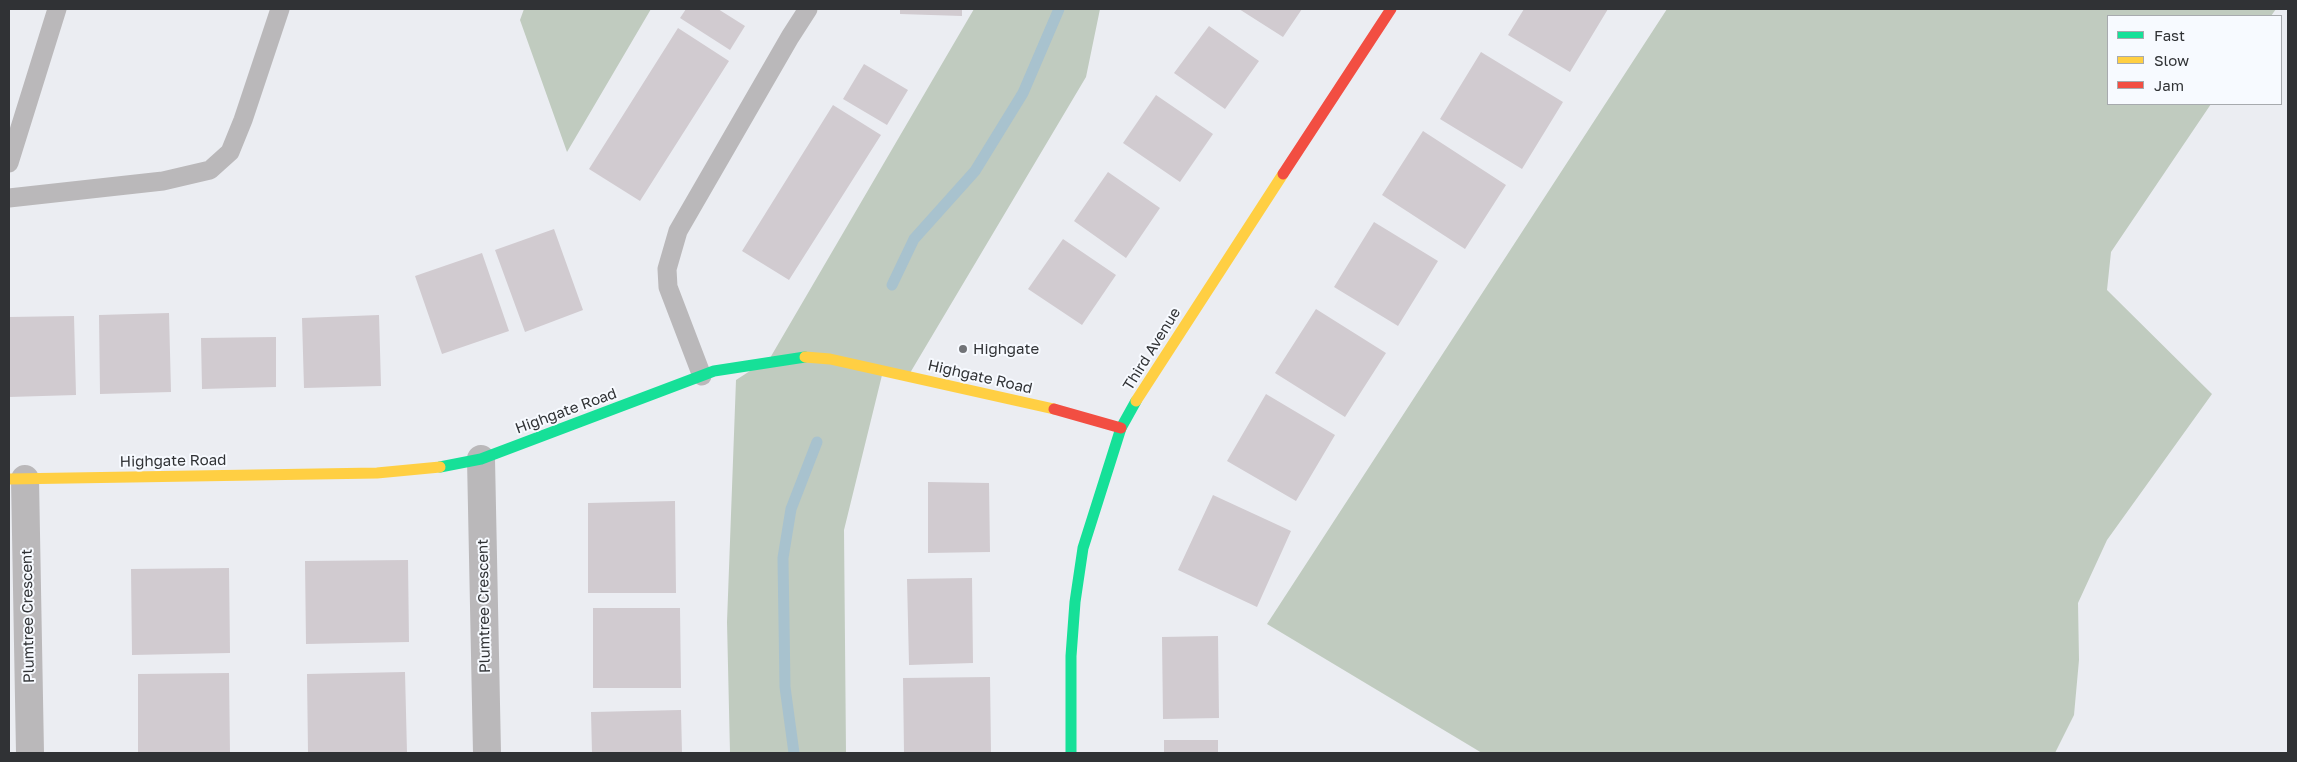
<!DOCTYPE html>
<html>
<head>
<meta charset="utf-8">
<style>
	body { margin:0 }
	#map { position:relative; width:2297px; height:762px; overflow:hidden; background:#ebedf2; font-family:"Golos Text",sans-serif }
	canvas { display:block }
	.frame { position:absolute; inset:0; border:10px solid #303235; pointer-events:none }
	.legend { position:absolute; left:2107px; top:15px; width:175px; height:90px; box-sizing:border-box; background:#f7faff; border:1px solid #a7aaae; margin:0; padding:6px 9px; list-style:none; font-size:15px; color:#303235 }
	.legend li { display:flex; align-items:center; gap:10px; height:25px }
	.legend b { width:25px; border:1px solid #a7aaae }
</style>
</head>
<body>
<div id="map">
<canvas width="2297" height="762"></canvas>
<div class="frame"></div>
<ul class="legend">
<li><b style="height:6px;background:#16e098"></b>Fast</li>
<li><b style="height:6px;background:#ffcf43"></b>Slow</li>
<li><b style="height:6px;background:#f24e42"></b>Jam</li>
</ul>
</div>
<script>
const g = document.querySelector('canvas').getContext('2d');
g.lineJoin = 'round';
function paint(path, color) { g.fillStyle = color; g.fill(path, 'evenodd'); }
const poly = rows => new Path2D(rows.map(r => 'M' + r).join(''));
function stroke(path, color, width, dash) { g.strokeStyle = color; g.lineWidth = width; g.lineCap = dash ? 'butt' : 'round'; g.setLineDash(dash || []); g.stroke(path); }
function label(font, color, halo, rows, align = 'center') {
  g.font = font + ' "Golos Text",sans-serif'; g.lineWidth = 4; g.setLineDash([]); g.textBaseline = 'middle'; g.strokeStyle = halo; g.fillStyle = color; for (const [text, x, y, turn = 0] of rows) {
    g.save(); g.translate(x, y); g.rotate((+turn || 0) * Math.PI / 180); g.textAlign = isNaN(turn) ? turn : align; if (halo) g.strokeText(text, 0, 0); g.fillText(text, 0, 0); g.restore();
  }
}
const forest = poly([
	[524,9,651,9,567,152,520,20],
	[974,9,1100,9,1086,77,910,373,884,367,844,530,846,753,730,753,727,622,736,380,770,358],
	[1667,9,2276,9,2271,16,2108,16,2108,104,2211,104,2111,252,2107,290,2212,394,2107,540,2078,603,2079,660,2074,715,2055,753,1482,753,1267,624]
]);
const stream = poly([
	[892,285,914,239,975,171,1023,93,1059,9],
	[794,753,785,687,783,558,791,509,817,442]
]);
const building = poly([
	[686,9,718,9,745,26,730,50,680,18],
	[900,9,962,9,962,16,900,14],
	[1239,9,1302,9,1283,37],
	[1524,9,1608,9,1570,72,1508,35],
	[1209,26,1259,61,1225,109,1174,73],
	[678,28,729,61,640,201,589,169],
	[1481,52,1563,102,1522,169,1440,119],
	[864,64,908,90,887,125,843,99],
	[1156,95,1213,134,1180,182,1123,143],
	[833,105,881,135,789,280,742,251],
	[1423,131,1506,185,1465,249,1382,195],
	[1108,172,1160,208,1126,258,1074,221],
	[1374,222,1438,261,1398,326,1334,287],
	[554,229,583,310,525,332,495,250],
	[1063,239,1116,275,1082,325,1028,289],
	[482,253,509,331,442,354,415,276],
	[1316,309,1386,353,1345,417,1275,373],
	[169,313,171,392,100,394,99,315],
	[379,315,381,386,304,388,302,318],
	[74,316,76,395,9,397,9,317],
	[276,337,276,387,202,389,201,338],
	[1266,394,1335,435,1296,501,1227,461],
	[928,482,989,483,990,552,928,553],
	[1213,495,1291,531,1257,607,1178,570],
	[675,501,676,593,588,593,588,503],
	[408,560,409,642,306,644,305,561],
	[229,568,230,653,132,655,131,569],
	[972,578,973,663,909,665,907,579],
	[593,608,680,608,681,688,593,688],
	[1218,636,1219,718,1163,719,1162,637],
	[405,672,407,753,308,753,307,674],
	[229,673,230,753,138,753,138,674],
	[990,677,991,753,904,753,903,678],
	[681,710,682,753,592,753,591,712],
	[1164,740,1218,740,1218,753,1164,753]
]);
const lane = poly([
	[9,163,57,9],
	[9,198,163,181,210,170,230,152,243,120,280,9],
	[702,376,668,287,667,269,678,231,790,37,808,9]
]);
const street = poly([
	[481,459,487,753],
	[25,479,30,753]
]);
const fast = poly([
	[440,467,481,459,714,371,805,357],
	[1071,753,1071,656,1075,602,1083,548,1121,428,1136,401]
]);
const slow = poly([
	[805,357,830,359,1054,409],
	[1136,401,1283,174],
	[9,479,377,473,440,467]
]);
const jam = poly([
	[1283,174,1391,9],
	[1054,409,1121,428]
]);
const markers = [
	[963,349,5,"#717377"]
];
const poiNames = [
	["Highgate",973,349]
];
const streetNames = [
	["Third Avenue",1152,349,-58],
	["Highgate Road",980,377,13],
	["Highgate Road",566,411,-20],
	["Highgate Road",173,461,-1],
	["Plumtree Crescent",484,606,-91],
	["Plumtree Crescent",28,616,-91]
];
paint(forest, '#c0cbbf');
stroke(stream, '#a8c2ce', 11);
paint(building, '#d1cbd0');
stroke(lane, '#bab8ba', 19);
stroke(street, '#bab8ba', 28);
stroke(fast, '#16e098', 11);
stroke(slow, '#ffcf43', 11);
stroke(jam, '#f24e42', 11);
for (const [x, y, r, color] of markers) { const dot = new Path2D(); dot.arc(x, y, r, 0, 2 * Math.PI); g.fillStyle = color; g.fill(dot); stroke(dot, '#f7faff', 2); }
label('15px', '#303235', '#f7faff', poiNames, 'left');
label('15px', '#303235', '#f7faff', streetNames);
</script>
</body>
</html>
